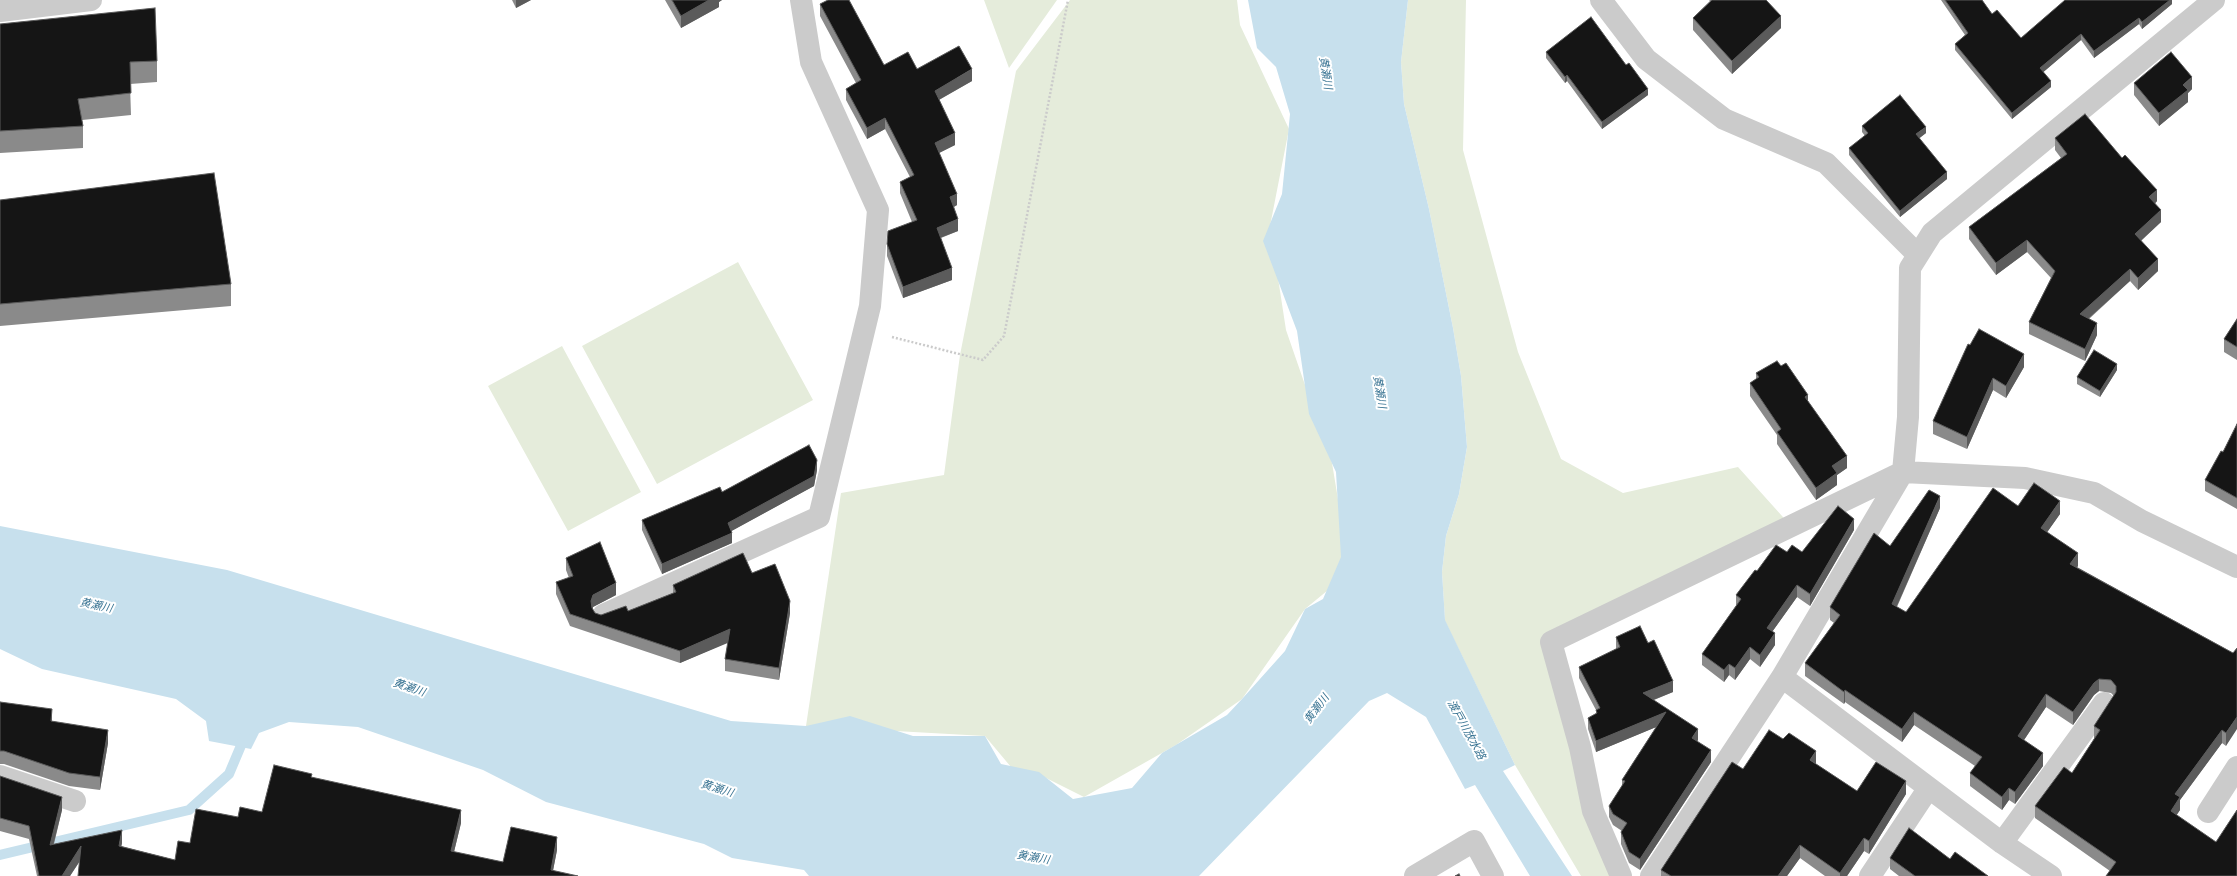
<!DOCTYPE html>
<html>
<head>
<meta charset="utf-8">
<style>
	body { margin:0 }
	canvas { display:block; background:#fff }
</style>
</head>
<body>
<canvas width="2237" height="876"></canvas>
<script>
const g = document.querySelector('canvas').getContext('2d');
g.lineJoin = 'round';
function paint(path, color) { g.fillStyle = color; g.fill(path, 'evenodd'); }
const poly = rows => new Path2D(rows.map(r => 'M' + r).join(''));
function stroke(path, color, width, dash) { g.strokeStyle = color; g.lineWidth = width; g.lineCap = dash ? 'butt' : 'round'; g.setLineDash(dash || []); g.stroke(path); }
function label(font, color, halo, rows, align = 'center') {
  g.font = font + ' "Archivo Narrow","Noto Sans JP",sans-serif'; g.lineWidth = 4; g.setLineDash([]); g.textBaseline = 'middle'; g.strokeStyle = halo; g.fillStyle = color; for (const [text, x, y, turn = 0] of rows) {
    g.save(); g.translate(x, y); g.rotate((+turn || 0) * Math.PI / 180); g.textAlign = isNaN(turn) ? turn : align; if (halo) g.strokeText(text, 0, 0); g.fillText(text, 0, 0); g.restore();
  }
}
const green = poly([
	[984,0,1057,0,1009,68],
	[1070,0,1237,0,1240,25,1289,129,1270,226,1286,330,1332,463,1350,572,1305,609,1242,699,1176,745,1084,797,1046,778,1011,767,985,736,806,726,841,493,944,475,960,355,1016,71],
	[1408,0,1466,0,1463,150,1518,352,1561,459,1623,493,1738,467,1791,526,1551,642,1622,876,1581,876,1515,765,1445,621,1442,572,1446,536,1459,494,1467,447,1461,376,1453,328,1429,209,1404,104,1401,62],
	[738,262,813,400,657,484,582,346],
	[562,346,641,492,568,531,488,386]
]);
const water = poly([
	[1248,0,1408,0,1401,62,1404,104,1429,209,1453,328,1461,376,1467,447,1459,494,1446,536,1442,572,1445,620,1515,765,1503,771,1572,876,1530,876,1475,785,1465,789,1426,717,1387,693,1369,701,1199,876,809,876,804,870,732,858,704,844,546,802,483,770,358,727,289,722,259,733,251,749,209,741,206,721,176,699,42,669,0,649,0,526,227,570,731,721,806,726,850,716,913,736,985,736,1001,764,1039,772,1073,799,1132,788,1162,753,1227,715,1242,699,1285,651,1305,609,1323,599,1341,557,1336,472,1309,414,1297,331,1263,241,1282,194,1290,114,1276,67,1257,48]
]);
const stream = poly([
	[0,855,189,810,229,774,245,736]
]);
const path = poly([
	[892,337,983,360,1004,336,1068,0]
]);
const minor = poly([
	[1601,0,1646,59,1724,119,1826,163,1918,255],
	[0,11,91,0],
	[603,615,819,517,870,306,878,210,811,62,801,0],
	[1782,677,2002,843,2051,876],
	[0,776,75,801],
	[2208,812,2237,767],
	[2002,843,2104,703],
	[1415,876,1474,841,1493,876],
	[1621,876,1593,811,1580,747,1551,642,1903,472,2025,478,2094,493,2142,521,2237,567],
	[1651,876,1782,677,1903,472,1908,417,1910,268,1932,233,2214,0],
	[1870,876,1928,789]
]);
const wall = poly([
	[512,0,531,0,516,8],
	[665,0,722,0,719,2,719,7,681,28],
	[1709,0,1766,0,1781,28,1732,74,1693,30,1693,18,1710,1],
	[1941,0,1982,0,1992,14,2021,38,2172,0,2172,4,2142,29,2139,24,2094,58,2081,40,2043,72,2051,87,2012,119,1955,50,1955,44,1965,35],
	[820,4,884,65,917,69,972,81,939,100,955,145,939,153,957,205,954,207,958,231,941,238,952,280,903,298,887,256,887,244,912,222,900,193,900,182,910,177,885,129,867,139,846,100,846,89,856,83,820,16],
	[0,24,157,61,157,82,130,84,131,115,82,120,83,126,83,148,0,153],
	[1546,52,1626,65,1648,95,1602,129,1567,81,1565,83,1546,58],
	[2134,83,2192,89,2188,93,2188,102,2159,126,2134,95],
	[1862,126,1926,133,1919,138,1947,179,1900,217,1849,155,1849,148,1865,136,1862,132],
	[2055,138,2157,201,2155,204,2161,222,2141,241,2158,271,2138,290,2130,281,2089,319,2097,335,2085,361,2029,334,2029,322,2051,278,2027,252,1996,275,1969,239,1969,227,2061,158,2055,150],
	[0,200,231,284,231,306,0,326],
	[2237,319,2237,360,2224,352,2224,339],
	[1970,345,2024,367,2006,398,1993,390,1967,449,1933,434,1933,421],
	[2117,370,2100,397,2077,384,2077,377],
	[1756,373,1808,401,1847,468,1837,475,1837,485,1816,500,1777,444,1777,435,1750,396,1750,383,1756,379],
	[2237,424,2237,509,2205,491,2205,480,2223,452],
	[817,470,814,486,731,531,732,543,662,574,642,530,642,520,722,492],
	[2018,506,2060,514,2047,532,2078,566,2077,567,2233,653,2226,746,2222,743,2180,800,2180,810,2176,815,2237,876,2110,871,2035,818,2035,806,2072,773,2094,739,2094,726,2114,696,2111,693,2099,691,2094,695,2073,725,2046,707,2024,740,2043,766,2015,804,2009,800,2002,810,1970,786,1970,773,1975,766,1914,725,1902,742,1845,702,1844,704,1805,676,1805,663,1834,623,1830,620,1830,607,1890,546,1940,508,1897,607,1906,612],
	[1854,530,1810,606,1797,597,1772,632,1775,645,1760,667,1750,659,1735,680,1729,675,1724,682,1702,665,1702,654,1736,606,1736,595,1757,571,1787,552,1802,552],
	[566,558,616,595,593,607,593,609,595,613,601,615,628,611,673,593,673,585,752,573,790,613,779,680,725,671,725,659,728,642,680,663,570,626,556,594,556,582,569,578,566,570],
	[1616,637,1648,643,1673,692,1654,700,1698,740,1697,741,1711,762,1640,870,1629,863,1621,844,1621,832,1622,831,1613,825,1609,817,1609,806,1622,786,1622,780,1656,727,1596,752,1588,729,1588,718,1596,714,1596,710,1579,678,1579,667,1616,649],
	[0,702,52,721,108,743,100,790,69,786,4,764,0,764],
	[1816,764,1857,791,1906,794,1869,854,1864,851,1847,876,1825,876,1800,858,1787,876,1661,876,1661,870,1743,769],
	[0,776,62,810,54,844,122,843,121,846,175,860,190,843,238,817,262,812,312,778,461,823,454,852,503,862,557,850,553,870,80,861,70,876,37,876,29,839,0,831],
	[1890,858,1950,859,1988,876,1899,876,1890,869]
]);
const shadedWall = poly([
	[516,0,531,0,516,8],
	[709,0,722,0,719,2,719,7,681,28,681,16],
	[2170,0,2172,0,2172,4,2142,29,2142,22],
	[1781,16,1781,28,1732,74,1732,61],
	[2139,18,2139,24,2094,58,2094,51],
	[2081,34,2081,40,2040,75,2040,68],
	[972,69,972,81,935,102,935,91],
	[1567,75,1567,81,1565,83,1565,77],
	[2192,77,2192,89,2188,93,2188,102,2159,126,2159,113,2183,85],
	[2051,81,2051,87,2012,119,2012,113],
	[1648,89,1648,95,1602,129,1602,122],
	[885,118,885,129,867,139,867,128],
	[1926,127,1926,133,1916,141,1916,134],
	[955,133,955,145,935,155,935,143],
	[1947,172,1947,179,1900,217,1900,211],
	[2157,190,2157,201,2149,209,2149,197],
	[957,194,957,205,950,209,950,197],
	[2161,210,2161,222,2135,246,2135,234],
	[958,219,958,231,937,239,937,228],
	[2027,240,2027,252,1996,275,1996,263],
	[2158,259,2158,271,2138,290,2138,278],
	[952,268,952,280,903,298,903,287],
	[2130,269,2130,281,2080,326,2080,314],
	[2097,323,2097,335,2085,361,2085,349],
	[2024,354,2024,367,2006,398,2006,386],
	[2117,364,2117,370,2100,397,2100,391],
	[1993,378,1993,390,1967,449,1967,437],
	[1808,395,1808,408,1805,397],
	[1847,456,1847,468,1837,475,1837,485,1816,500,1816,488,1832,466],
	[817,460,817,470,814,486,728,533,728,523],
	[1940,496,1940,508,1892,617,1892,604],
	[2060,501,2060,514,2041,541,2041,528],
	[1854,519,1854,530,1810,606,1810,594],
	[732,533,732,543,662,574,662,564],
	[2078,553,2078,566,2070,576,2070,564],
	[616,583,616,595,593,607,591,613,591,601,593,595],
	[1797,585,1797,597,1767,639,1767,628],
	[790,601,790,613,779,680,779,668],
	[730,629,730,642,680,663,680,651],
	[1775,633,1775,645,1760,667,1760,655],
	[1750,647,1750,659,1735,680,1735,668],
	[1729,664,1729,675,1724,682,1724,670],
	[2099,679,2099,691,2094,695,2073,725,2073,712,2094,683],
	[1673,681,1673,692,1643,704,1643,693],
	[1845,690,1845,702,1844,704,1844,692],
	[2046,694,2046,707,2018,749,2018,736],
	[52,709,52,722,51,721],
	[1666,712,1666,723,1596,752,1596,741],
	[1914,712,1914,725,1902,742,1902,729],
	[2237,717,2237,729,2226,746,2226,733],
	[1698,729,1698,740,1692,749,1692,738],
	[108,730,108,743,100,790,100,777],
	[2222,730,2222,743,2180,800,2180,810,2171,824,2171,811,2175,794],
	[1711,750,1711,762,1640,870,1640,859],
	[1816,751,1816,764,1810,760],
	[2043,753,2043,766,2015,804,2015,792],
	[1906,781,1906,794,1869,854,1869,841],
	[2009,788,2009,800,2002,810,2002,797],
	[62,797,62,810,50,858,50,845],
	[461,810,461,823,451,864,451,851],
	[122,830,122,843,119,859,119,846],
	[557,837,557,850,552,876,551,870],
	[1864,838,1864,851,1847,876,1840,876,1840,873],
	[1800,845,1800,858,1787,876,1778,876],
	[81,846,81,859,70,876,62,876]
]);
const building = poly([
	[672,0,709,0,681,16,672,0],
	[828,0,849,0,884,65,908,52,917,69,959,46,972,69,935,91,955,133,935,143,957,194,950,197,958,219,937,228,952,268,903,287,887,244,888,231,917,220,900,182,914,175,885,118,867,128,846,89,861,80,820,4,828,0],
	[1712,0,1766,0,1781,16,1732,61,1693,18,1712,0],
	[1945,0,1982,0,1992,14,1997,10,2021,38,2065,0,2170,0,2142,22,2139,18,2094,51,2081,34,2040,68,2051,81,2012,113,1955,44,1968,33,1945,0],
	[155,8,157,61,130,62,131,93,78,99,83,126,0,131,0,24,155,8],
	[1591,17,1626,65,1629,63,1648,89,1602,122,1567,75,1565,77,1546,52,1591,17],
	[2171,52,2192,77,2183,85,2188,90,2159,113,2134,83,2171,52],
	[1900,95,1926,127,1916,134,1947,172,1900,211,1849,148,1868,133,1862,126,1900,95],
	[2085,114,2122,158,2125,155,2157,190,2149,197,2161,210,2135,234,2158,259,2138,278,2130,269,2080,314,2097,323,2085,349,2029,322,2055,271,2027,240,1996,263,1969,227,2067,154,2055,138,2085,114],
	[214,173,231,284,0,304,0,200,214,173],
	[2237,319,2237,347,2224,339,2237,319],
	[1979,329,2024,354,2006,386,1993,378,1967,437,1933,421,1968,344,1970,345,1979,329],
	[2094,350,2117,364,2100,391,2077,377,2094,350],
	[1777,361,1781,366,1786,363,1808,395,1805,397,1847,456,1832,466,1837,473,1816,488,1777,432,1781,429,1750,383,1759,377,1756,373,1777,361],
	[2237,424,2237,498,2205,480,2221,451,2223,452,2237,424],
	[809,445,817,460,814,476,728,523,732,533,662,564,642,520,720,487,722,492,809,445],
	[2034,483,2060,501,2041,528,2078,553,2070,564,2233,653,2237,648,2237,717,2226,733,2222,730,2175,794,2180,797,2171,811,2216,842,2237,810,2237,876,2106,876,2116,862,2035,806,2064,767,2072,773,2100,730,2094,726,2116,692,2116,686,2111,680,2099,679,2094,683,2073,712,2046,694,2018,736,2043,753,2015,792,2009,788,2002,797,1970,773,1982,757,1914,712,1902,729,1845,690,1844,692,1805,663,1840,615,1830,607,1874,533,1890,546,1929,490,1940,496,1892,604,1906,612,1993,488,2018,506,2034,483],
	[1838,506,1854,519,1810,594,1797,585,1767,628,1775,633,1760,655,1750,647,1735,668,1729,664,1724,670,1702,654,1741,599,1736,595,1755,570,1757,571,1776,545,1787,552,1792,545,1802,552,1838,506],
	[600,542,616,583,593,595,591,601,592,608,595,613,601,615,626,606,628,611,676,592,673,585,743,553,752,573,775,564,790,601,779,668,725,659,730,629,680,651,570,614,556,582,573,576,566,558,600,542],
	[1640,626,1648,643,1654,640,1673,681,1643,693,1698,729,1692,738,1711,750,1640,859,1629,852,1621,832,1627,823,1613,814,1609,806,1625,781,1622,780,1666,712,1596,741,1588,718,1597,713,1596,710,1600,708,1579,667,1620,647,1616,637,1640,626],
	[0,702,52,709,51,721,108,730,100,777,69,773,4,751,0,751,0,702],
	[1769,730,1783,739,1789,733,1816,751,1810,760,1857,791,1876,762,1906,781,1869,841,1864,838,1840,873,1800,845,1778,876,1671,876,1661,870,1732,762,1743,769,1769,730],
	[274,765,312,774,311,777,461,810,451,851,503,862,511,827,557,837,551,870,578,876,78,876,81,846,62,876,39,876,29,826,0,818,0,776,62,797,50,845,122,830,119,846,175,860,178,841,190,843,196,809,238,817,240,807,262,812,274,765],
	[1909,828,1950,859,1955,852,1988,876,1915,876,1890,858,1909,828],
	[1459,874,1460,876,1455,876,1459,874]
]);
const waterNames = [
	["黄瀬川",1325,73,81],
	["黄瀬川",1379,392,81],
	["黄瀬川",96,606,12],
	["黄瀬川",409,688,19],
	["黄瀬川",1317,709,-53],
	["渡戸川放水路",1466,730,61],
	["黄瀬川",717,789,17],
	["黄瀬川",1033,858,10]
];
paint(green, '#e5ecdb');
paint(water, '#c7e0ed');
stroke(stream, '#c7e0ed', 10);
stroke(path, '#cbcbcb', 2.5, [2, 2]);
stroke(minor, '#cbcbcb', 22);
paint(wall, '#8a8a8a');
paint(shadedWall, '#5b5b5b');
paint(building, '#151515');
stroke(building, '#5b5b5b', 1);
label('italic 11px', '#397493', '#fff', waterNames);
</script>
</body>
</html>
